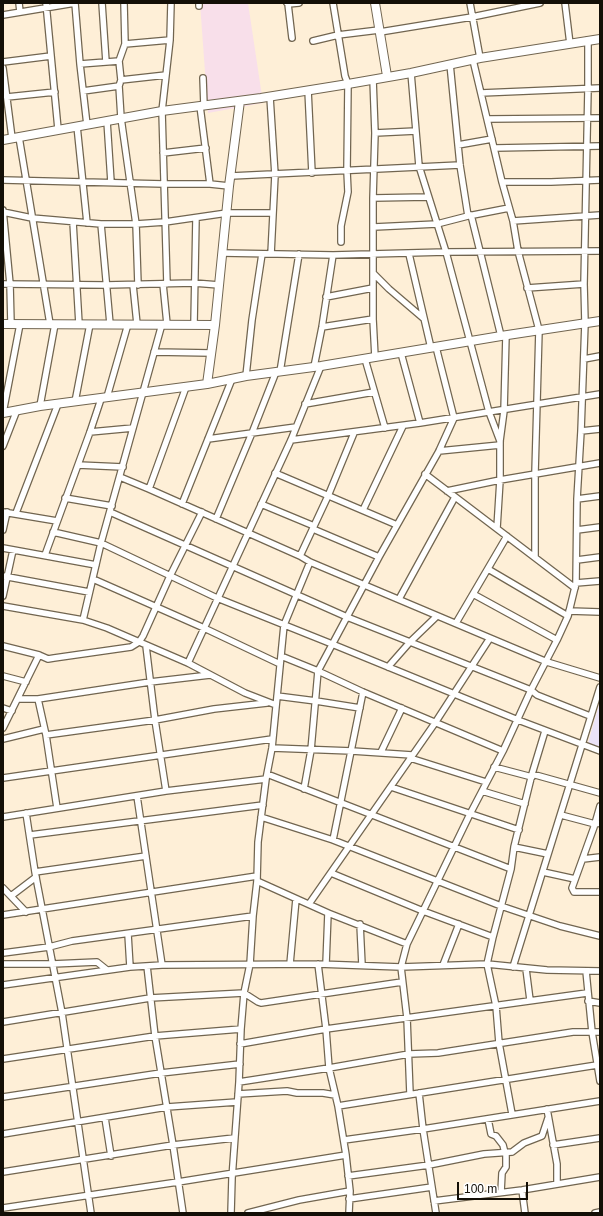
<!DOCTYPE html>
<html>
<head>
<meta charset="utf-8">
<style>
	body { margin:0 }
	#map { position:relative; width:603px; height:1216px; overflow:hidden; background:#feefd7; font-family:Helvetica,sans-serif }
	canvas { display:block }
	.frame { position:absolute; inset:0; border:4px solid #130f07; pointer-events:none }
	.scale { position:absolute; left:457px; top:1182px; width:71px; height:18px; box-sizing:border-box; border:2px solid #130f07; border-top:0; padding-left:5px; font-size:12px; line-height:14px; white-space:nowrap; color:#130f07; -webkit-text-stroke:3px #fff; paint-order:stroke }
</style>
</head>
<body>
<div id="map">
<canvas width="603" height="1216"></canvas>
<div class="frame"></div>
<div class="scale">100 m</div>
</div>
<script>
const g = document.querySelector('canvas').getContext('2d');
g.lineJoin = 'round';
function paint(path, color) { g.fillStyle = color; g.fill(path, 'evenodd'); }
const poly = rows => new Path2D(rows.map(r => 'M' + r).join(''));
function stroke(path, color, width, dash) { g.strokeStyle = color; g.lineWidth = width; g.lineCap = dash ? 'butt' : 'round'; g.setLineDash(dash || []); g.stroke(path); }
const commercial = poly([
	[200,3,248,3,263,103,208,113]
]);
const education = poly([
	[600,701,600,748,588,743]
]);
const street = poly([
	[19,3,20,12],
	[46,3,58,129],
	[75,3,80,64,87,125],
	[102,3,106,62],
	[124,3,125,44,119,61,121,80,119,86,121,118,136,224,138,285],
	[199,3,199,6],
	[287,3,288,4,299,3],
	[333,3,345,76,348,84,347,171,348,192,341,226,341,242],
	[470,3,480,58],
	[565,3,570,44],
	[288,4,292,38],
	[3,15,75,3],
	[380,32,472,17,540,3],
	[313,41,338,35,379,30],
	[125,44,170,40],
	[473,60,502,182,513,221,518,251,539,330,535,473,535,557],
	[3,62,51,56],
	[80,64,119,61],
	[450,64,460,165,468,216],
	[3,68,12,138],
	[411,73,419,166,446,252,489,412,500,441],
	[203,78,204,106],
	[373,79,375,133,373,198,373,319,375,357],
	[121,80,166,75],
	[308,90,312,173],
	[83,91,119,86],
	[481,93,600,88],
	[7,97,55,92],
	[270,97,275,175,271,254],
	[200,106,210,184],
	[488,119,600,118],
	[107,121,111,182],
	[77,126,87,223],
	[375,133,416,131],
	[19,137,50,324],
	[458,145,492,139],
	[495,148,600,146],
	[163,153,206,148],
	[231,176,460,165],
	[3,180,164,184,210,184,229,186],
	[502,182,551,182,600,180],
	[373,198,428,197],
	[3,210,10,284,11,324],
	[3,212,32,218,101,224,136,224,165,222,227,213,273,213],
	[471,215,501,336],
	[513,221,600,215],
	[73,222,79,324],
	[101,224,110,324],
	[374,227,437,224,468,216,509,208],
	[222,253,333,255,446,252,600,251],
	[409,254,431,348],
	[374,274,389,289,423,318],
	[3,284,106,285,194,283,219,285],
	[163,284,167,324],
	[167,284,162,111,170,40,171,3],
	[133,285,137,324],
	[527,288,584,284],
	[326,297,373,288],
	[194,324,196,218],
	[322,327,373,319],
	[154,352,211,353],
	[401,353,420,423],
	[365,359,385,428],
	[584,359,600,356],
	[314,367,322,327,333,255],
	[280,372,299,254],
	[246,376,252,320,262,254],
	[107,397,128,324],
	[75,402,90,324],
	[305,404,374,392],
	[40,406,55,324],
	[3,413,20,324],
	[581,431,600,429],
	[90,432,133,428],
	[208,439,296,427],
	[291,440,420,423,600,394],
	[3,446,17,410],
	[439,451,500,445],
	[78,465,123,467],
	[275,473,397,525],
	[425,474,575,588],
	[120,477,149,489,300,556,310,562,490,638,547,662,600,678],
	[149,489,186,387],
	[447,491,500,480,600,463],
	[65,498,112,506],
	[577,499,600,496],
	[182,504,232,379],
	[261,504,314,526],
	[363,510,403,426],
	[3,512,57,521],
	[110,512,347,617,531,690,537,695,590,716],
	[16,513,58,404],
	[216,519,252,433,276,372],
	[497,528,500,480,500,441,504,411,506,335],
	[313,529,379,557],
	[3,530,7,512],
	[577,530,600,527],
	[53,532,101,543,217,598,332,644,518,720,600,751],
	[3,548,96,565],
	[45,555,90,432,101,399],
	[300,556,328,496,354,433],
	[577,560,600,557],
	[488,569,568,616],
	[3,576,89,592],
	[93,579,204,628,280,664],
	[576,583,600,581],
	[473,594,557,640],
	[3,596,13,550],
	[399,599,455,497],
	[3,606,83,620,107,628,188,663,245,693,276,705],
	[569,611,600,612],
	[83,620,101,543,162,324],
	[456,623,507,536],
	[3,646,39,655],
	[146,646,155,720,166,791],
	[281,656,318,671,363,692,503,751],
	[188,663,291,440,321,366],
	[388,667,410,642,437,616],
	[3,676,26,682],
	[277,696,316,701,360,708],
	[18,699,38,699,46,735,57,808],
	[38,699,150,682,210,675],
	[3,708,12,711],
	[3,728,39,655,48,659,54,658,131,647,139,642,143,636,170,576,202,512],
	[46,735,155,720,214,709,267,703],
	[3,739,44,729],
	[272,748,352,751,412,755],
	[381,752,402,708],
	[410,758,486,782],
	[494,767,532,777],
	[267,774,511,869],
	[532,774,600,793],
	[3,778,272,739],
	[391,787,519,830],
	[304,789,311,750,318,671,379,557,439,451,454,418,436,347],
	[482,791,525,804],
	[137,796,162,965],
	[600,806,594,827,572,888,574,892,600,892],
	[26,813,35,872,62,1013,91,1213],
	[561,815,595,824,600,823],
	[3,817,166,791,266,779],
	[261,817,333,840,501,906,560,926,600,936],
	[30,835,263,805],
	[333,840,363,692],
	[514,847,548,854],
	[583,859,600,857],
	[35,872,146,856],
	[543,872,575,879],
	[331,873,423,911,493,937],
	[257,881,328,913,407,944],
	[3,888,26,912],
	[11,896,36,877],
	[309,904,435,723,490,638],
	[3,915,257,876],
	[360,924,362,965],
	[128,934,130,967],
	[3,953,49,947,72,941,253,916],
	[3,964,52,964,97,962,107,970],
	[290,964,296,899],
	[318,964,326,1029,329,1068,338,1106,346,1155,350,1191,349,1213],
	[326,964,328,913],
	[443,965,459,924],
	[147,966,155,1036,173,1145,183,1213],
	[513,967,600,687],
	[526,969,530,1000],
	[586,971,592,1032,600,1081],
	[3,985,130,967,162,965,318,964,401,967,487,964,547,970,600,971],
	[588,1001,600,1003],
	[3,1022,150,998,244,993,258,1002,261,1003,402,982],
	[240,1044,326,1029,587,993],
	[3,1059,155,1036,241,1029],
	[239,1082,329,1068,409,1054,438,1053,573,1032,600,1032],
	[419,1093,423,1129,436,1213],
	[238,1094,287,1091,297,1093,323,1093,335,1095],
	[410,1094,407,1018,401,967,407,944,470,814,503,751,531,690,557,640,568,616,576,583,577,499,581,431,585,323,584,284,588,89,588,40],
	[3,1097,161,1073,240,1064],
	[338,1106,597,1065],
	[547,1109,557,1164,557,1183],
	[512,1114,499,1043,496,1006,487,964,493,937,511,869,514,847,532,774,545,731],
	[105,1118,111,1156],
	[488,1119,491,1134,496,1136,503,1145,505,1153],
	[3,1134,167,1107,237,1102],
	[344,1140,423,1129,600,1101],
	[553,1145,600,1138],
	[3,1172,173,1145,234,1138],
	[348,1176,429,1165,484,1154,512,1152,524,1143,542,1136,548,1118],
	[522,1190,525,1213],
	[501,1192,502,1173,506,1167,506,1153],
	[349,1199,432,1187],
	[434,1201,522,1190,600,1177],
	[3,1208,178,1182,346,1155],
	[231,1213,232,1178,239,1082,241,1029,244,993,250,964,253,916,257,881,258,842,266,779,272,748,284,625,310,562],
	[248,1213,299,1200,350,1191],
	[595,1213,600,1212]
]);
const secondary = poly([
	[375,3,387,76],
	[3,140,162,111,261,98,348,84,411,73,480,58,600,39],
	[3,324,215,325],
	[207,384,215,325,229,186,240,101],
	[3,413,40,406,207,384,246,376,321,366,501,336,600,321]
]);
paint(commercial, '#f8dfea');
paint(education, '#ebe3f8');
stroke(street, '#716550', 8);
stroke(secondary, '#716550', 10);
stroke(street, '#fff', 5.5);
stroke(secondary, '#fff', 8);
</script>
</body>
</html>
